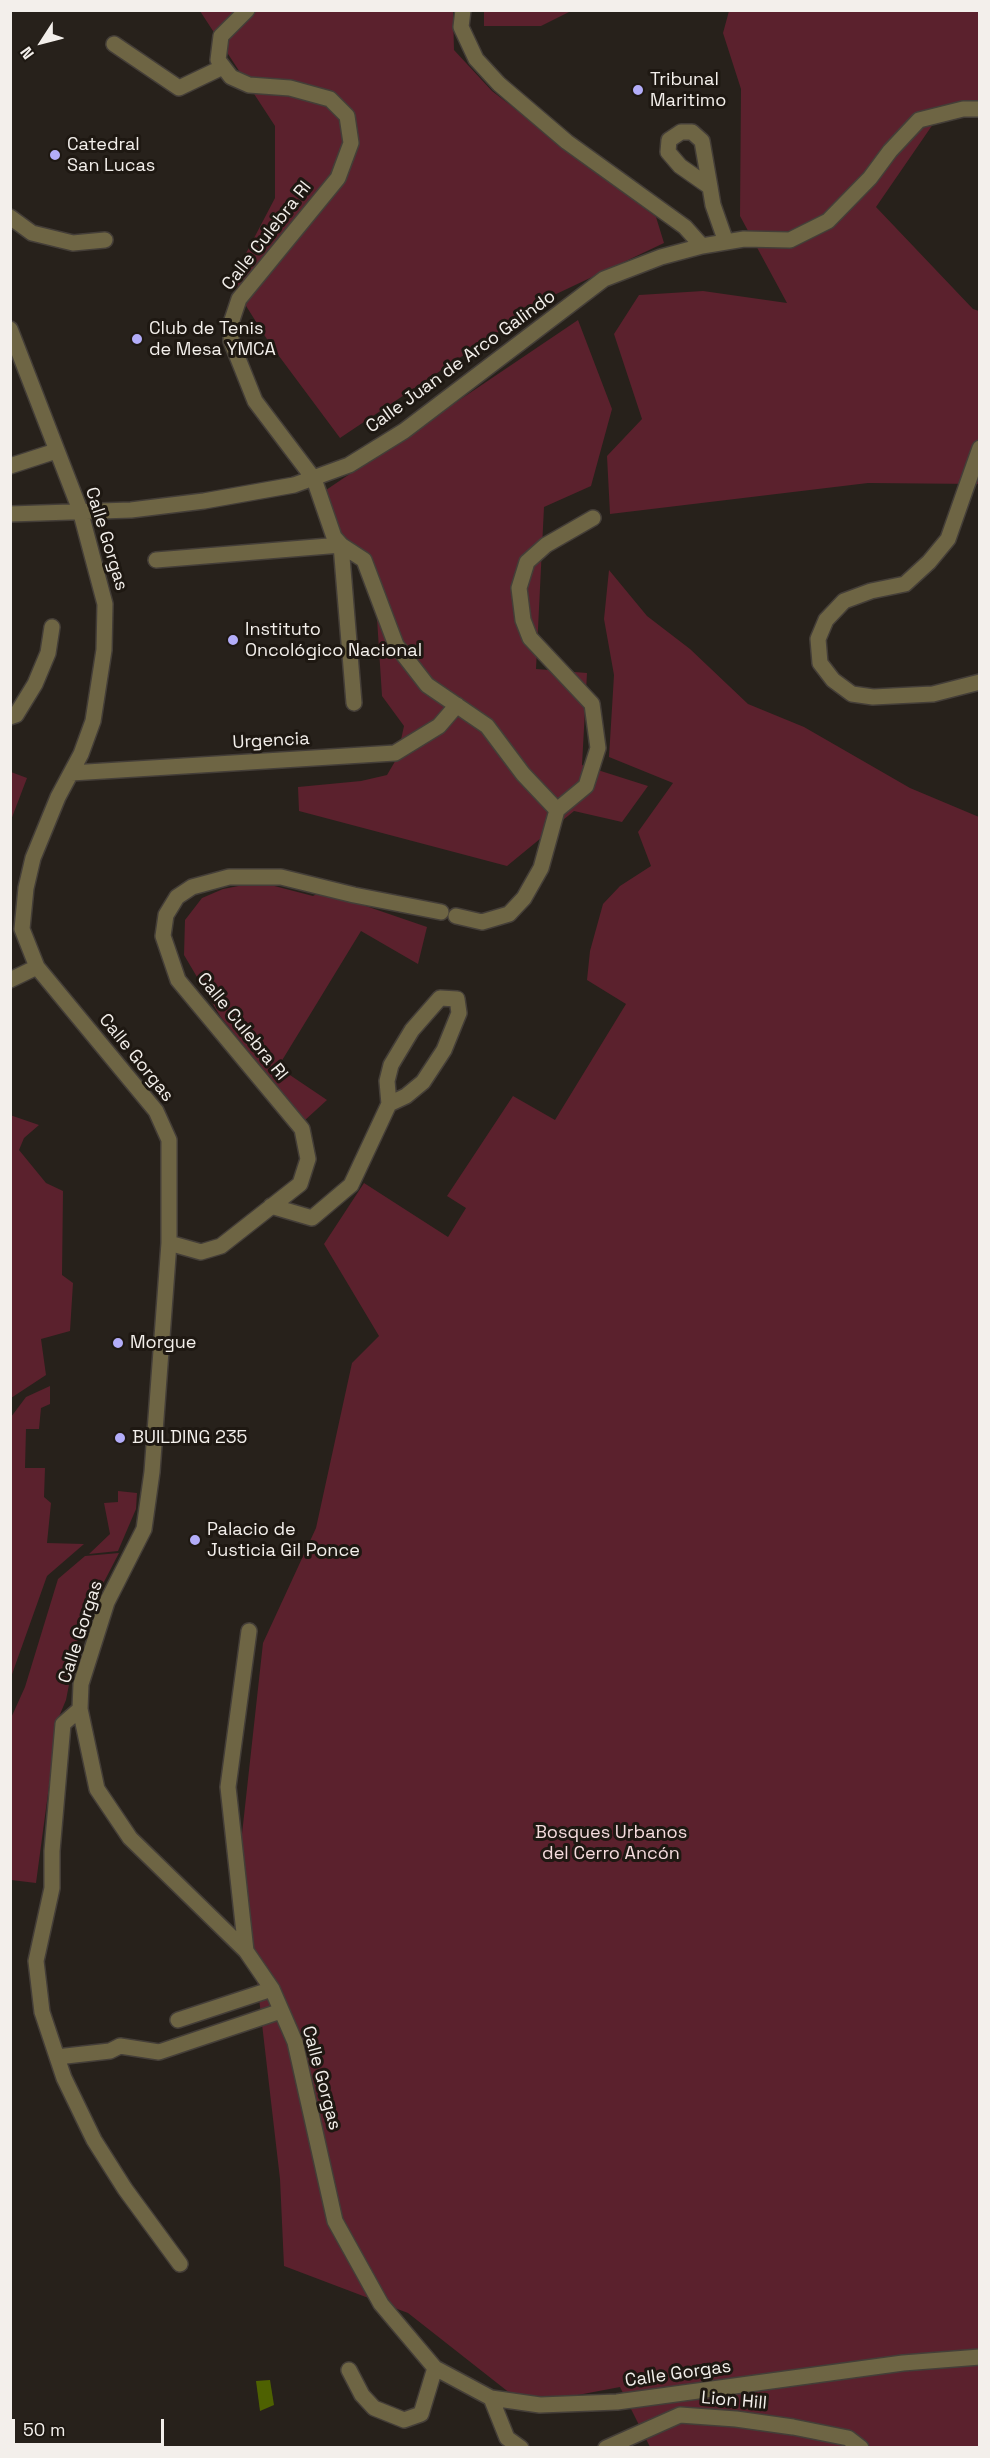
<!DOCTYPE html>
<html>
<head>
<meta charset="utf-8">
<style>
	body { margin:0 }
	#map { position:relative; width:990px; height:2458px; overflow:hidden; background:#27211b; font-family:"Space Grotesk",sans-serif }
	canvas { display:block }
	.frame { position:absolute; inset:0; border:12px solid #f3efeb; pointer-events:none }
	.north { position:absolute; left:12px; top:12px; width:60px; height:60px; -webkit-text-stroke:4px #1e1812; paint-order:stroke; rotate:234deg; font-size:16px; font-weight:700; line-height:24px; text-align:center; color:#f3efeb }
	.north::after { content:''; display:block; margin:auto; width:21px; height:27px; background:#f3efeb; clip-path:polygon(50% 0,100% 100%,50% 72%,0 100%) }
	.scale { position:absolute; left:12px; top:2419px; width:152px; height:27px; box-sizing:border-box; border:3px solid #f3efeb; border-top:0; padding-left:8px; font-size:18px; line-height:21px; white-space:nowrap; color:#f3efeb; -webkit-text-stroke:4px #1e1812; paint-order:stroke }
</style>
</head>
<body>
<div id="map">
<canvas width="990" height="2458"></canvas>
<div class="frame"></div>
<div class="north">N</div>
<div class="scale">50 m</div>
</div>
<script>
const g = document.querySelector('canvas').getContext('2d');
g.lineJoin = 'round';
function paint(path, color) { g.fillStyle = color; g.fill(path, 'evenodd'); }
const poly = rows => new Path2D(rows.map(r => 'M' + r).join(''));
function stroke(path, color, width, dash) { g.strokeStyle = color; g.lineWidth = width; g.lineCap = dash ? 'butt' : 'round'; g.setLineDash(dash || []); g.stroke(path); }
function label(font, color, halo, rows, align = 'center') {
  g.font = font + ' "Space Grotesk",sans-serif'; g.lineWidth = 6; g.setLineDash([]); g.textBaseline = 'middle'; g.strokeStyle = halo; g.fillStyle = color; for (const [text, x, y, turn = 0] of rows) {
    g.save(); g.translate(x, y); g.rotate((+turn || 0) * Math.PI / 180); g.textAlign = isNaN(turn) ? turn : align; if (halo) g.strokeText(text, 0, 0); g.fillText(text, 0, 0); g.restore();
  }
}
const green = poly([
	[200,11,453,11,454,50,492,91,656,217,664,243,552,296,340,438,270,344,231,282,275,198,275,126],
	[484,11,484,10,571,11,541,26,484,26],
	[729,11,979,11,979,111,940,114,876,207,973,309,979,311,979,484,868,483,610,514,607,456,642,419,614,334,639,295,703,291,787,303,740,216,741,89,723,33],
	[578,320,612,409,591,486,544,507,536,669,587,673,582,765,648,786,622,822,574,811,507,866,299,811,298,787,361,781,387,775,397,758,404,726,382,696,374,572,358,551,333,525,326,490],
	[609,570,647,616,690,649,748,704,804,727,910,788,979,817,980,2411,978,2413,979,2447,650,2447,620,2387,525,2405,408,2313,284,2266,280,2179,241,1843,263,1643,316,1528,352,1363,379,1336,324,1244,364,1183,448,1237,466,1208,447,1196,513,1096,555,1120,626,1004,587,980,590,951,603,904,620,886,651,866,638,832,673,783,609,757,614,675,604,619],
	[11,772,27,778,11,820,10,772],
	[259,882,313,896,322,891,427,927,418,964,361,931,278,1067,327,1100,304,1121,220,1016,184,955,185,920,202,898,223,889],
	[10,1115,39,1125,24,1138,19,1150,46,1183,63,1191,62,1275,73,1283,70,1331,41,1339,46,1375,11,1398],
	[50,1386,50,1404,41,1408,39,1429,26,1429,25,1468,45,1468,44,1497,51,1503,47,1543,84,1544,47,1576,11,1677,11,1417,26,1397],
	[118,1491,137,1493,136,1509,118,1551,89,1554,110,1534,104,1503,118,1502],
	[119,1553,80,1628,66,1700,58,1719,36,1883,11,1880,11,1718,25,1687,58,1579,85,1556]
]);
const water = poly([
	[270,2380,274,2405,260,2411,256,2381]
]);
const minor = poly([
	[247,10,221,36,218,60,231,77,249,85,290,88,330,99,347,116,351,143,338,178,239,299,232,320,231,341,255,401,314,479,334,537,341,545,364,560,396,645,427,685,487,726,523,774,557,810],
	[463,10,461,27,476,59,499,84,567,142,685,227,702,246],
	[114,44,179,88,223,67],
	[710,187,680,166,668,152,669,140,681,132,692,132,702,141,710,187,713,205,726,242],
	[10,217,32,233,73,243,105,240],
	[10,329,80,510,105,604,104,650,93,721,81,754,58,797,33,858,26,888,22,929,37,967,156,1111,169,1140,169,1243,152,1472,144,1529,107,1602,81,1684,80,1709,97,1789,130,1838,246,1951,272,1989,295,2042,335,2221,381,2304,435,2368,491,2398,540,2405,617,2402,903,2363,980,2357],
	[980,448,948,539,929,562,905,584,871,591,844,601,826,620,818,639,820,663,833,680,852,694,873,697,933,694,980,682],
	[10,466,56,451],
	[10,514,131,510,204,501,294,485,349,465,404,431,604,279,661,257,702,246,744,239,790,240,828,221,870,178,890,151,919,120,963,109,980,109],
	[156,560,341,545,354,703],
	[10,717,16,715,35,684,48,653,52,627],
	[71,773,395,753,439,726,457,705],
	[557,810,586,786,598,748,592,704,530,638,523,620,519,588,527,562,546,545,593,518],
	[456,916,482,922,509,914,524,898,541,868,557,810],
	[10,980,37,967],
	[271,1206,312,1218,351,1185,389,1104,387,1081,391,1065,412,1030,440,998,457,999,459,1013,444,1050,423,1082,406,1096,389,1104],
	[169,1243,201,1252,221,1246,300,1184,308,1159,302,1129,178,980,163,936,166,915,177,897,192,887,229,877,281,877,354,895,441,912],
	[80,1709,63,1724,52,1851,52,1888,36,1961,42,2012,64,2078,94,2140,125,2189,180,2264],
	[246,1951,228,1787,249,1631],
	[178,2020,272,1989],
	[57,2057,110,2051,120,2046,159,2052,281,2011],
	[349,2370,362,2395,374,2408,404,2420,421,2414,435,2368],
	[491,2398,507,2438,521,2448],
	[606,2448,680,2415,736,2419,793,2427,848,2438,861,2448]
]);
const markers = [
	[638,90,6,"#b3adf9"],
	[55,155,6,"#b3adf9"],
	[137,339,6,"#b3adf9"],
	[233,640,6,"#b3adf9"],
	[118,1343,6,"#b3adf9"],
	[120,1438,6,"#b3adf9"],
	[195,1540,6,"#b3adf9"]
];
const poiNames = [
	["Tribunal",650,80],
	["Maritimo",650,101],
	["Catedral",67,145],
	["San Lucas",67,166],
	["Club de Tenis",149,329],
	["de Mesa YMCA",149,350],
	["Instituto",245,630],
	["Oncológico Nacional",245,651],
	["Morgue",130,1343],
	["BUILDING 235",132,1438],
	["Palacio de",207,1530],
	["Justicia Gil Ponce",207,1551]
];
const streetNames = [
	["Calle Culebra Rl",267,236,-52],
	["Calle Juan de Arco Galindo",461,362,-36],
	["Calle Gorgas",106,539,73],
	["Urgencia",271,741,-3],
	["Calle Culebra Rl",242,1027,51],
	["Calle Gorgas",136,1058,51],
	["Calle Gorgas",81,1632,-72],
	["Calle Gorgas",321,2078,75],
	["Calle Gorgas",678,2374,-8],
	["Lion Hill",734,2401,5]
];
const parkNames = [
	["Bosques Urbanos",611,1833],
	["del Cerro Ancón",611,1854]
];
paint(green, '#5b212d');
paint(water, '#4e6101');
stroke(minor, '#443e38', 18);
stroke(minor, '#6e6544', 15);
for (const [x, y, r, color] of markers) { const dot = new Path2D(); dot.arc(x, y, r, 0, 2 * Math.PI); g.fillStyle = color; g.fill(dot); stroke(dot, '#1e1812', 2); }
label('18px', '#f3efeb', '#1e1812', poiNames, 'left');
label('18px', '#f3efeb', '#1e1812', streetNames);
label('18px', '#f4dbdd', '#1e1812', parkNames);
</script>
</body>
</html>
